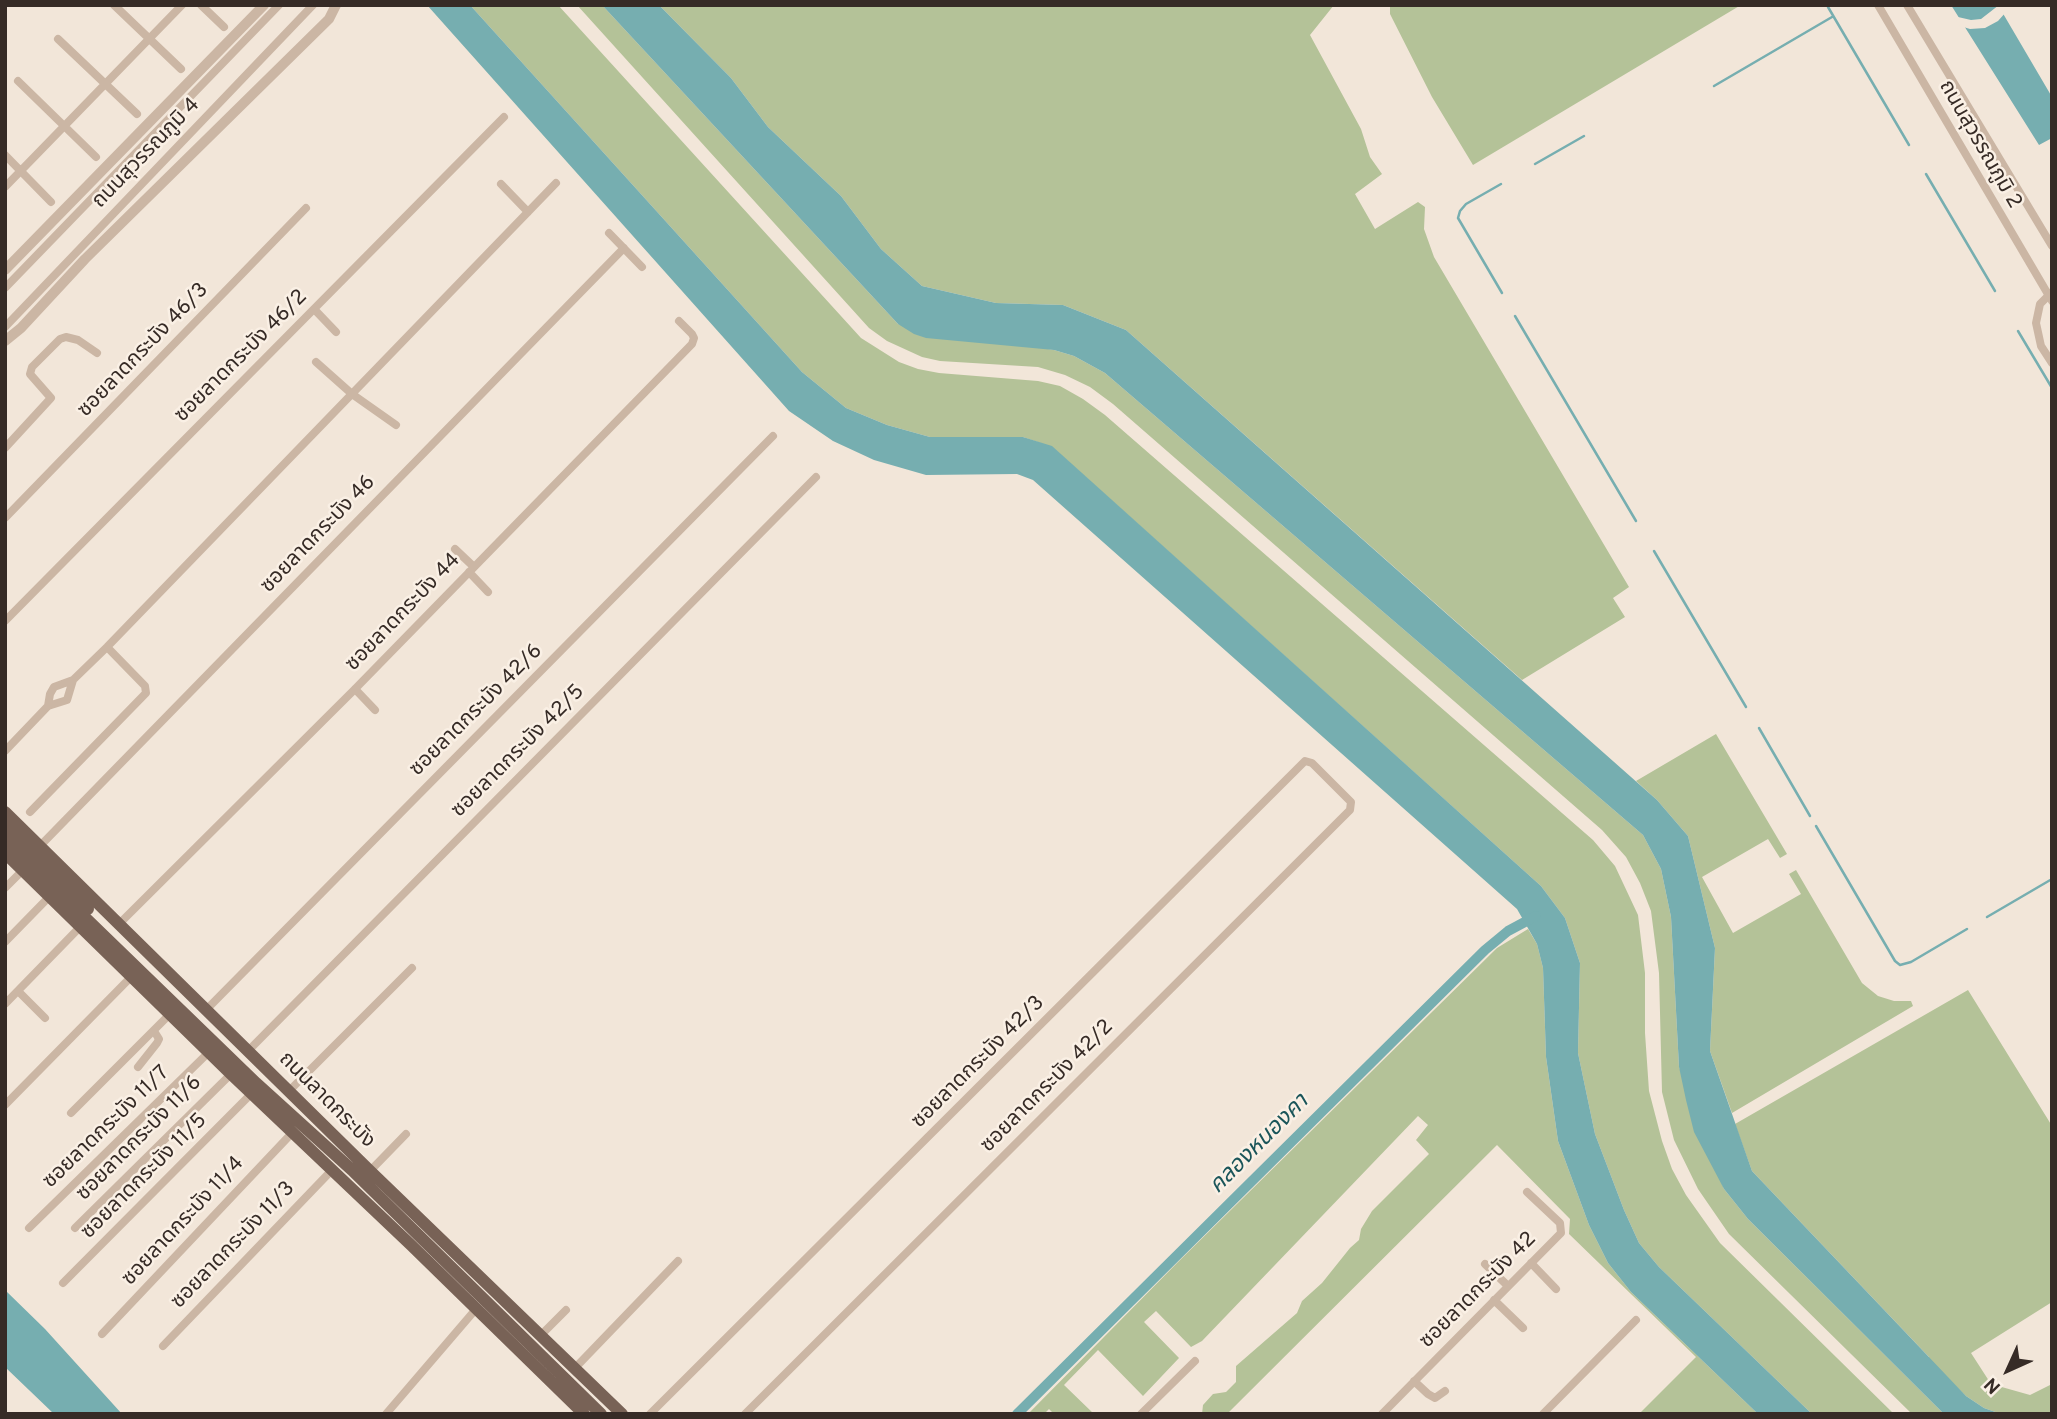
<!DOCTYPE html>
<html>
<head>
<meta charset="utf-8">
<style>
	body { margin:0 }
	#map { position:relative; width:2057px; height:1419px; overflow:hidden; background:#f2e6d9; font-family:Overpass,sans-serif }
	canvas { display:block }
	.frame { position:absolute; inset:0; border:7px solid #362b26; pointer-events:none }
	.north { position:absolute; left:1973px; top:1335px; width:70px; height:70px; -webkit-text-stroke:5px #faf0e5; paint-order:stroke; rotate:225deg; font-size:19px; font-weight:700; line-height:28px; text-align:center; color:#362b26 }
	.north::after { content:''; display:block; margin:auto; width:24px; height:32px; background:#362b26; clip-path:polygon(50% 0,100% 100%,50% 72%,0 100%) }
</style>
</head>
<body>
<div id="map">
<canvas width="2057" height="1419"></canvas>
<div class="frame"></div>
<div class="north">N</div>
</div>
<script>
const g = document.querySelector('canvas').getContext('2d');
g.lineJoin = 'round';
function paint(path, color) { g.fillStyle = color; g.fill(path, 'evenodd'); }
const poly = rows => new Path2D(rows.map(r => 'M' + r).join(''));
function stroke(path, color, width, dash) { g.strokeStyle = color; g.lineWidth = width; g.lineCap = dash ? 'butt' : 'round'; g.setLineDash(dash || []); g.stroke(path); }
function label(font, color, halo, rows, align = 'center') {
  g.font = font + ' Overpass,"Noto Sans Thai",sans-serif'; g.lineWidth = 5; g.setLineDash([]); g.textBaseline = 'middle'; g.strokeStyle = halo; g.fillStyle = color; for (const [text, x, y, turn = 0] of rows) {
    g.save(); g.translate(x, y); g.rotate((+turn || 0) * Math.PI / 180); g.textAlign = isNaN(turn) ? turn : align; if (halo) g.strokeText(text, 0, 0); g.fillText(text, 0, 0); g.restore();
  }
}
const green = poly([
	[470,5,558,5,861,338,899,362,918,369,939,373,1038,381,1060,386,1083,399,1105,415,1593,840,1615,866,1638,915,1645,973,1645,1033,1649,1091,1662,1141,1672,1169,1686,1195,1720,1243,1894,1414,1812,1414,1659,1267,1639,1243,1624,1210,1595,1134,1578,1053,1580,963,1565,918,1541,886,1052,447,1023,437,930,437,887,425,846,408,802,372],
	[577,5,602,5,898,324,1054,350,1074,356,1105,373,1643,835,1661,869,1671,917,1679,1067,1724,1189,1748,1219,1944,1414,1912,1414,1729,1234,1698,1189,1674,1140,1662,1092,1659,973,1651,911,1640,883,1626,857,1602,830,1113,404,1090,387,1065,375,1038,367,940,361,922,357,887,341,869,328],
	[659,5,1334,5,1310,35,1361,129,1370,157,1382,174,1355,194,1375,229,1418,202,1425,207,1424,229,1434,257,1629,587,1613,598,1625,617,1522,680,1126,330,1063,305,996,303,922,286,881,249,841,196,768,127,731,78],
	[1390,5,1741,5,1473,165,1432,97,1390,14],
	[1716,734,1787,854,1780,858,1768,839,1702,877,1733,933,1801,894,1789,874,1796,870,1862,983,1878,996,1894,1001,1911,1001,1913,1006,1732,1113,1710,1051,1715,948,1688,836,1657,800,1636,781],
	[1528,929,1537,944,1543,968,1546,1057,1558,1141,1589,1225,1608,1263,1631,1292,1758,1414,1639,1414,1696,1357,1569,1234,1570,1219,1497,1145,1227,1414,1202,1414,1203,1405,1213,1394,1226,1392,1236,1382,1236,1366,1297,1313,1302,1301,1322,1283,1350,1248,1359,1240,1361,1229,1372,1211,1429,1154,1416,1140,1428,1125,1418,1116,1202,1341,1191,1347,1156,1311,1144,1322,1179,1358,1143,1396,1098,1350,1064,1385,1094,1414,1054,1414,1049,1409,1044,1414,1028,1414,1178,1262,1497,948],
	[1968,990,2052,1126,2052,1302,1971,1353,1991,1384,2030,1395,2052,1384,2052,1414,2001,1414,1984,1408,1966,1396,1927,1359,1929,1357,1752,1171,1735,1124]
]);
const water = poly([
	[427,5,470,5,802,372,846,408,887,425,930,437,1023,437,1052,446,1541,886,1565,918,1580,963,1578,1053,1595,1134,1624,1210,1639,1243,1659,1267,1812,1414,1758,1414,1631,1292,1608,1263,1589,1225,1558,1141,1546,1057,1543,968,1537,944,1517,909,1033,480,1017,474,926,475,874,460,833,441,789,411],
	[602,5,659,5,731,78,768,127,841,196,881,249,922,286,996,303,1063,305,1126,330,1657,800,1688,836,1715,948,1710,1051,1752,1171,1966,1396,1984,1408,2001,1414,1944,1414,1748,1219,1724,1189,1694,1132,1686,1100,1679,1067,1671,917,1661,869,1643,835,1105,373,1074,356,1054,350,926,338,914,334,898,324],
	[1951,5,1998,5,2052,97,2052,138,2039,145],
	[5,1290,45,1329,122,1414,54,1414,5,1367]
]);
const pier = poly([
	[1999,5,2006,12,1998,21,1985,28,1970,29,1960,26,1950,12,1958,17,1971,20,1981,19]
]);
const stream = poly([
	[1828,7,1909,145],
	[1714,86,1832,17],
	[1535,164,1584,136],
	[1926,174,1995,291],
	[1501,184,1466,204,1460,211,1458,218,1502,293],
	[1515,316,1636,521],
	[2018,331,2052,388],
	[1654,551,1746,707],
	[1759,728,1810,816],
	[1816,826,1895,961,1900,965,1911,962,1967,929],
	[1987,917,2052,879]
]);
const canal = poly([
	[1017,1414,1485,950,1508,931,1536,916]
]);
const minor = poly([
	[114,5,181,69],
	[201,5,224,27],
	[1878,5,2052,301],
	[1907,5,2052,246],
	[58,39,137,114],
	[18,81,96,157],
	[5,155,51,202],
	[501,184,528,212],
	[5,187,182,5],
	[609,233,642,267],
	[5,288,279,5],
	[314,309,336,332],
	[5,327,313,5],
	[316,362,352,394,396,425],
	[5,448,51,398,30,374,32,367,60,339,66,337,78,340,97,353],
	[5,518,306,208],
	[455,549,474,567],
	[469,572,488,592],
	[5,621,504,117],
	[355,689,375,710],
	[48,706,50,694,54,687,73,680,107,647,556,183],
	[48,706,67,700,73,680],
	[5,751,48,706],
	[30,812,146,693,145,686,107,647],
	[39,847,624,248],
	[5,888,23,870],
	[118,925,355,689,692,344,694,338,692,334,679,321],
	[5,942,49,897],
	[18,991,45,1018],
	[5,1004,80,927],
	[206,1010,773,436],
	[248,1051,816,477],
	[138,1067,157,1043,159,1039,154,1031],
	[289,1091,412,968],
	[5,1105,131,977],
	[71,1113,169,1015],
	[370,1171,406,1134],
	[29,1228,208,1053],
	[75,1228,231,1074],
	[1531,1263,1556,1289],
	[1485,1264,1508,1286],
	[63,1283,251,1094],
	[1494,1300,1523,1328],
	[102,1334,292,1133],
	[541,1335,566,1310],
	[163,1346,331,1171],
	[575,1368,678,1261],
	[1414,1381,1428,1394,1435,1398,1445,1391],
	[386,1414,476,1309],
	[650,1414,1305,761,1312,763,1351,802,1350,810,745,1414],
	[1141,1414,1195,1361],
	[1382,1414,1561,1233,1560,1223,1527,1192],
	[1543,1414,1636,1320]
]);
const tertiary = poly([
	[5,270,264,5],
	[5,341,21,328,85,259,329,19,336,5]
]);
const primary = poly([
	[5,812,370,1171,622,1414],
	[5,825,88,909],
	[5,840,256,1083,352,1170,601,1414],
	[5,853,231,1074,411,1245,584,1414]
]);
const minorBridge = poly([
	[2052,292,2040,304,2036,323,2041,346,2052,363]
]);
const streetNames = [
	["ถนนสุวรรณภูมิ 2",1979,145,60],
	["ถนนสุวรรณภูมิ 4",147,154,-46],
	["ซอยลาดกระบัง 46/3",144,351,-46],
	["ซอยลาดกระบัง 46/2",242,357,-45],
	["ซอยลาดกระบัง 46",319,535,-46],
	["ซอยลาดกระบัง 44",404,613,-46],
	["ซอยลาดกระบัง 42/6",477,711,-45],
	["ซอยลาดกระบัง 42/5",519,752,-45],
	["ซอยลาดกระบัง 42/3",979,1063,-45],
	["ซอยลาดกระบัง 42/2",1048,1087,-45],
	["ถนนลาดกระบัง",326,1101,45],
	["ซอยลาดกระบัง 11/7",107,1128,-44],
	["ซอยลาดกระบัง 11/6",140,1139,-45],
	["ซอยลาดกระบัง 11/5",145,1177,-45],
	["ซอยลาดกระบัง 11/4",184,1222,-47],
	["ซอยลาดกระบัง 11/3",234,1246,-46],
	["ซอยลาดกระบัง 42",1479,1291,-45]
];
const waterNames = [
	["คลองหนองคา",1260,1145,-45]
];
paint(green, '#b4c298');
paint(water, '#76aeb0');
paint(pier, '#f2e6d9');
stroke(stream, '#76aeb0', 2.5);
stroke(canal, '#76aeb0', 10);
stroke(minor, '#cbb6a4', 8);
stroke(tertiary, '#cbb6a4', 10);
stroke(primary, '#786256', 12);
stroke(minorBridge, '#cbb6a4', 8);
label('21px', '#362b26', '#faf0e5', streetNames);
label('italic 23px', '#1a5559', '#faf0e5', waterNames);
</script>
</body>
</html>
